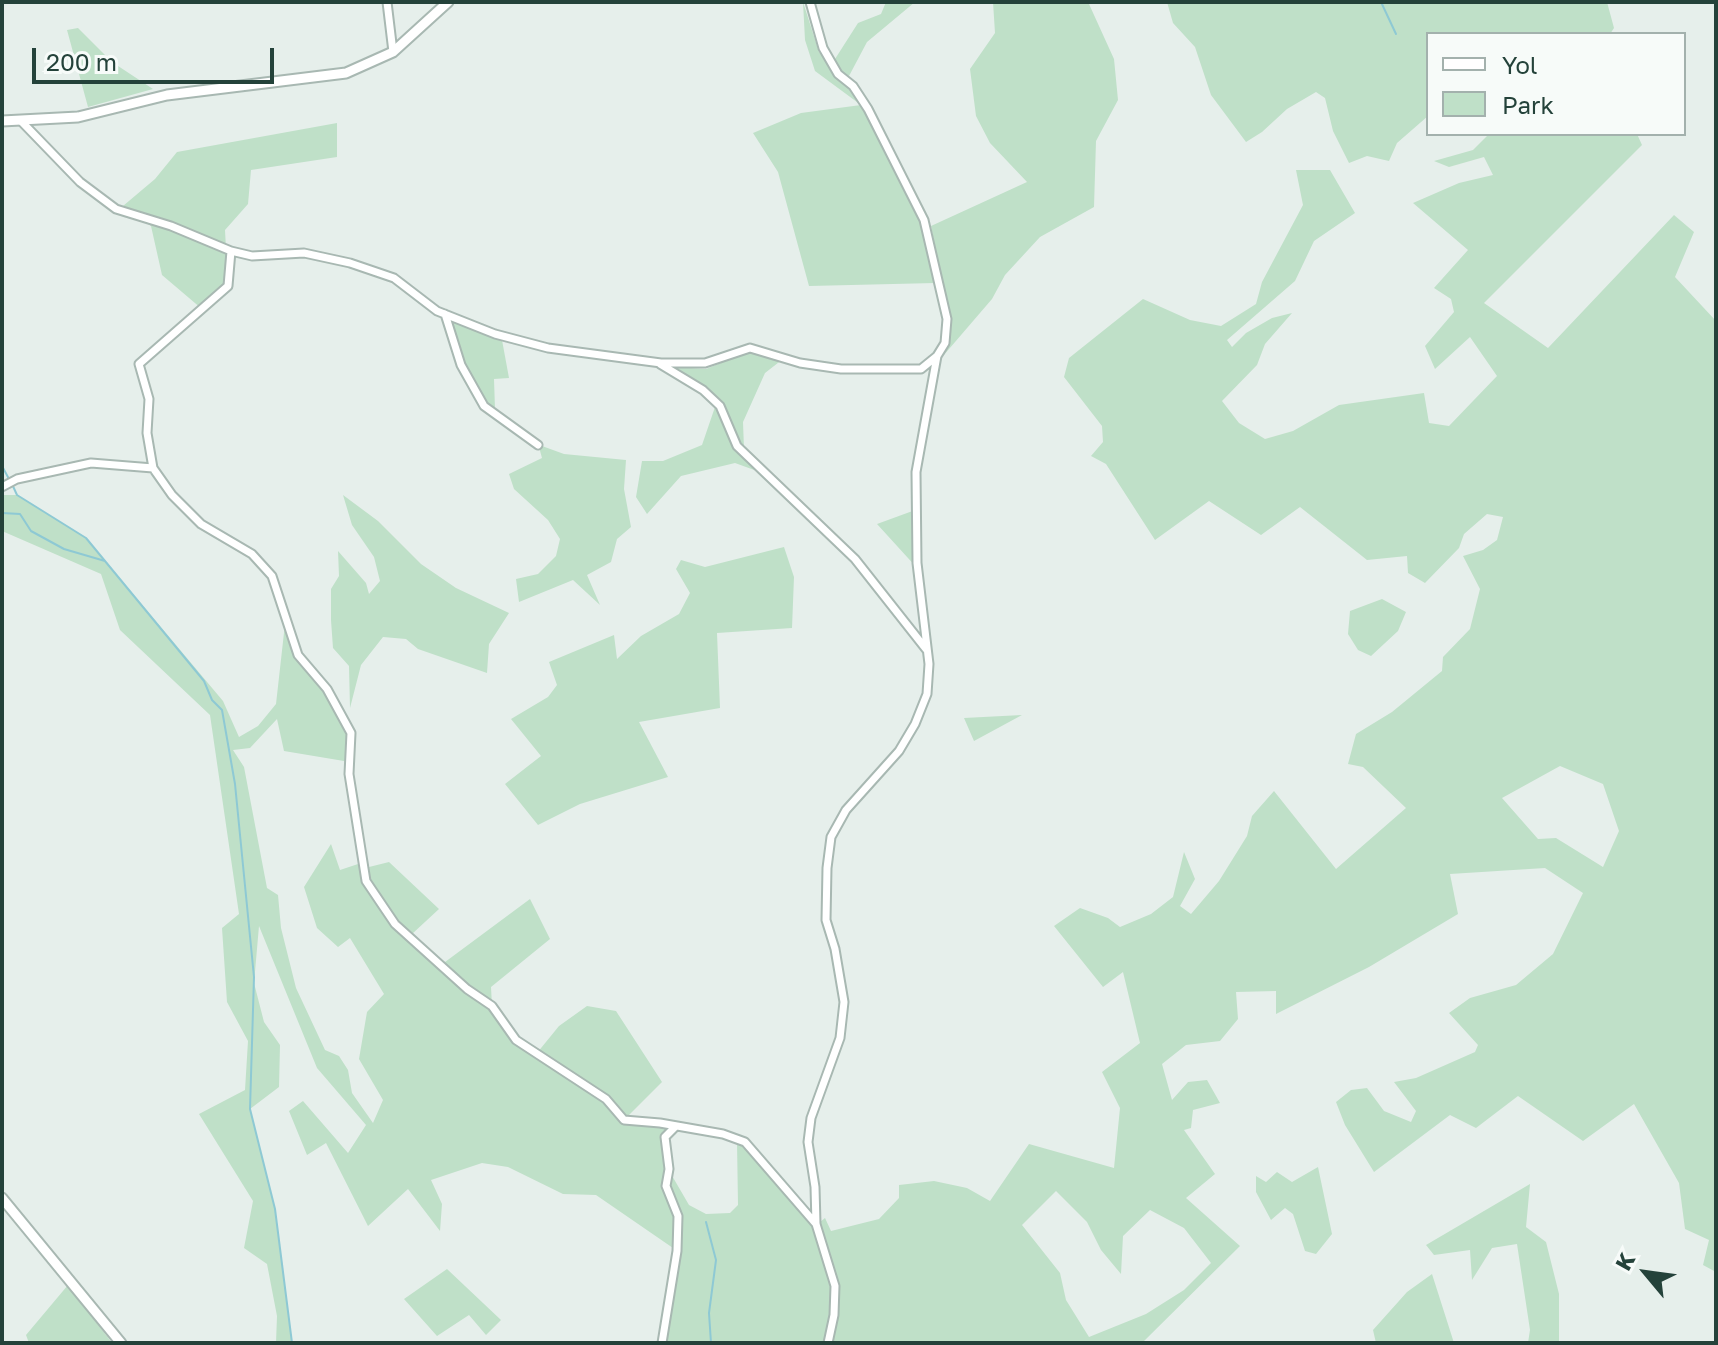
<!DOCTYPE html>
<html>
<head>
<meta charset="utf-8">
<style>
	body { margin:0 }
	#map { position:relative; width:1718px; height:1345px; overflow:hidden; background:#e6efeb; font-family:"Golos Text",sans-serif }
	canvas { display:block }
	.frame { position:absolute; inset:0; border:4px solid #24423a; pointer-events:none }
	.legend { position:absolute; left:1426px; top:32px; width:260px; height:104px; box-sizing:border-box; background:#f7fbf9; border:2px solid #a3b1ad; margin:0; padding:10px 14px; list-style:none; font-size:24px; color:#24423a }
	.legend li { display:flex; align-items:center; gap:16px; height:40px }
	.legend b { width:40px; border:2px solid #a3b1ad }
	.north { position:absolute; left:1606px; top:1233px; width:80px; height:80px; -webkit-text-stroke:6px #f7fbf9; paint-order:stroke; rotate:299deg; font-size:22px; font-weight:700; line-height:32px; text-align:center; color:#24423a }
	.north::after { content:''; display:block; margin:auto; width:28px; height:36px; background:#24423a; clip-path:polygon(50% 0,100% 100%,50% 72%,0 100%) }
	.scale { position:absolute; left:32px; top:48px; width:242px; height:36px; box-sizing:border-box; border:4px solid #24423a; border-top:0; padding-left:10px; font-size:24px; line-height:28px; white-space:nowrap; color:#24423a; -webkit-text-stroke:6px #f7fbf9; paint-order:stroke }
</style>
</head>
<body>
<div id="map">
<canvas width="1718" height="1345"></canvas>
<div class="frame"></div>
<ul class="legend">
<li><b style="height:10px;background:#fff"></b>Yol</li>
<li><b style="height:22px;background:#bfe0c8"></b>Park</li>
</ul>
<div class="north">K</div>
<div class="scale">200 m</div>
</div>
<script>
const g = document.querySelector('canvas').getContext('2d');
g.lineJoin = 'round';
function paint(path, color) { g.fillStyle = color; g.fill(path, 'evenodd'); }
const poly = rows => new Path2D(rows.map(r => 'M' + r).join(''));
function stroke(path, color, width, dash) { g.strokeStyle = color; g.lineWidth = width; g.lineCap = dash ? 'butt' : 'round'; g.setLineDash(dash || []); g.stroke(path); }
const green = poly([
	[803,2,819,52,862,105,920,222,935,283,809,286,778,172,753,133,801,113,861,105,815,71,805,40],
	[886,2,915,2,867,42,849,76,840,71,835,59,858,23,881,14],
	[993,2,1607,2,1614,28,1610,34,1428,34,1428,116,1397,143,1389,161,1367,156,1349,163,1333,131,1325,98,1316,92,1287,109,1262,132,1246,142,1211,95,1195,47,1173,23,1167,2,1089,4,1114,59,1118,100,1096,141,1094,207,1040,237,1005,275,992,299,943,356,949,318,931,226,1027,182,990,143,976,116,970,69,995,33],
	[78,28,112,62,153,89,88,107,67,30],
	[337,123,337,157,251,170,248,204,225,230,228,286,202,309,162,275,151,226,123,206,155,179,177,152],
	[1489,134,1637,134,1642,145,1484,303,1548,348,1674,215,1694,232,1675,277,1716,321,1716,1272,1703,1265,1709,1240,1685,1229,1679,1183,1634,1104,1583,1141,1518,1096,1476,1128,1450,1115,1374,1172,1345,1125,1336,1102,1351,1090,1367,1088,1384,1111,1411,1122,1416,1111,1394,1082,1416,1078,1475,1052,1478,1045,1449,1013,1470,998,1516,985,1553,954,1583,893,1545,868,1450,874,1458,914,1369,967,1276,1014,1276,991,1236,992,1238,1019,1220,1041,1186,1045,1162,1064,1172,1100,1188,1082,1207,1080,1220,1103,1193,1110,1191,1128,1184,1130,1215,1174,1186,1198,1240,1246,1142,1343,832,1343,838,1318,837,1277,820,1222,825,1218,831,1231,879,1219,899,1198,899,1185,934,1181,967,1188,990,1201,1029,1144,1114,1168,1120,1108,1102,1072,1140,1043,1123,972,1103,987,1054,926,1080,908,1108,918,1120,927,1151,914,1173,897,1184,852,1195,879,1180,906,1191,914,1219,881,1247,836,1252,816,1274,791,1336,869,1406,808,1363,767,1348,764,1356,734,1392,712,1442,671,1443,657,1470,629,1480,589,1463,556,1483,550,1497,540,1503,517,1487,514,1464,534,1459,548,1425,583,1408,573,1407,556,1367,560,1300,507,1261,535,1209,501,1155,540,1106,464,1091,456,1103,442,1102,426,1064,377,1069,358,1143,299,1190,320,1221,326,1256,304,1262,282,1303,205,1296,170,1330,170,1355,213,1314,241,1295,281,1227,340,1232,347,1246,333,1272,318,1292,313,1265,344,1257,365,1222,401,1239,423,1265,439,1293,431,1339,405,1424,393,1429,423,1449,426,1497,376,1470,337,1435,369,1425,346,1454,312,1451,299,1434,288,1468,250,1413,203,1459,183,1493,175,1484,157,1449,167,1434,161,1473,150],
	[1560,766,1603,784,1619,831,1603,867,1556,838,1538,839,1502,798],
	[1056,1191,1087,1222,1101,1250,1121,1274,1123,1236,1150,1210,1184,1228,1211,1263,1184,1290,1146,1314,1089,1337,1066,1300,1060,1273,1022,1225],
	[450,320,502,340,509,378,494,379,495,409,487,403,465,364],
	[750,351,783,359,765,373,743,422,744,449,704,388,676,367,706,369],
	[715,407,735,449,757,471,735,463,681,476,647,514,636,497,642,461,663,461,702,445],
	[542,446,564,454,626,460,624,489,631,527,617,539,611,562,587,575,600,605,573,580,519,602,516,579,538,574,556,556,560,539,548,520,514,489,509,474,542,458,539,447],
	[2,495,17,495,86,538,223,701,239,737,258,726,276,704,286,615,298,655,327,689,351,733,350,762,284,751,277,719,250,748,233,750,244,767,267,888,278,895,281,928,296,988,325,1050,339,1056,348,1070,352,1093,373,1123,383,1100,359,1059,367,1012,384,994,350,938,338,947,317,928,304,887,331,844,340,870,361,863,362,882,394,929,464,991,441,965,530,899,550,939,491,987,492,1006,516,1040,537,1053,559,1026,587,1006,616,1011,662,1082,624,1120,671,1129,663,1136,666,1168,662,1187,674,1217,673,1248,596,1195,563,1194,508,1167,482,1163,431,1180,442,1204,440,1231,408,1189,368,1226,326,1143,307,1155,289,1111,303,1101,348,1153,366,1125,317,1068,259,926,254,983,264,1022,280,1045,279,1087,250,1109,275,1209,292,1343,276,1343,277,1316,267,1264,244,1248,253,1201,199,1114,245,1090,248,1041,227,1002,222,928,239,914,210,715,120,630,101,574,2,531],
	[343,495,378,521,421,564,456,588,509,613,489,644,487,673,418,649,406,639,383,637,361,665,350,708,349,666,333,648,331,620,331,589,339,576,338,551,366,583,369,594,380,581,374,557,352,525],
	[918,509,918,569,877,524],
	[784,547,794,577,792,628,717,633,720,708,639,722,668,777,580,804,538,825,505,784,541,756,511,719,548,697,557,685,549,662,614,635,617,659,641,636,679,614,690,593,676,569,681,560,705,567],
	[1382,599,1406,612,1398,631,1371,656,1358,650,1348,634,1350,611],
	[1022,715,974,741,964,718],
	[389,862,439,909,412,934,398,921,370,881,369,867],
	[737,1142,744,1144,814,1226,832,1286,832,1316,826,1343,667,1343,681,1216,668,1185,671,1174,689,1205,706,1214,730,1213,738,1205],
	[1318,1167,1332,1234,1316,1254,1305,1251,1293,1214,1285,1208,1271,1220,1256,1192,1256,1176,1266,1182,1277,1172,1292,1182],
	[1530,1184,1526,1227,1546,1242,1559,1294,1559,1343,1528,1343,1530,1330,1517,1244,1492,1248,1472,1280,1470,1250,1434,1255,1426,1245],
	[447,1269,501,1320,486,1335,469,1315,437,1336,404,1299],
	[1432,1274,1454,1343,1376,1343,1373,1330,1407,1292],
	[68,1285,112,1343,29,1343,26,1335]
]);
const stream = poly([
	[1381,2,1396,34],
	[2,466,9,479],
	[12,484,17,495,86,538,204,681,212,700,222,710,235,784,254,977,250,1109,275,1209,292,1343],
	[2,513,20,514,31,531,64,549,105,561],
	[706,1222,716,1260,709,1313,711,1343]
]);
const minor = poly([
	[387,2,393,52],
	[21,121,80,182,116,209,171,226,231,251,228,286,139,364,149,399,147,433,153,468,172,495,201,524,252,554,272,576,298,655,327,689,351,733,349,774,366,881,395,924,467,989,492,1006,516,1040,606,1099,624,1120,660,1123,723,1134,745,1142,816,1224],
	[231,251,252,256,304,253,350,263,394,278,437,311,495,334,548,348,661,363,705,363,750,348,800,363,841,369,921,369,937,356,945,343,947,319,924,220,868,109,853,86,838,74,823,48,810,2],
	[445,314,461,365,484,406,538,445],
	[660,364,703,390,720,406,737,446,855,559,926,649],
	[2,487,17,479,91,463,153,468],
	[662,1343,677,1251,678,1216,666,1186,669,1169,665,1137,674,1128],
	[828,1343,834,1315,835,1286,816,1224,815,1187,808,1142,811,1118,840,1038,844,1002,835,949,826,920,827,868,831,837,846,810,899,751,915,724,927,694,929,664,917,563,916,472,937,356]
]);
const tertiary = poly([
	[2,121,78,117,167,95,346,73,393,52,448,2],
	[2,1198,121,1343]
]);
paint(green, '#bfe0c8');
stroke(stream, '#8ec9d4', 2);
stroke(minor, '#a8b8b2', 11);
stroke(tertiary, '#a8b8b2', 13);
stroke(minor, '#fff', 7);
stroke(tertiary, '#fff', 9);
</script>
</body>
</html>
